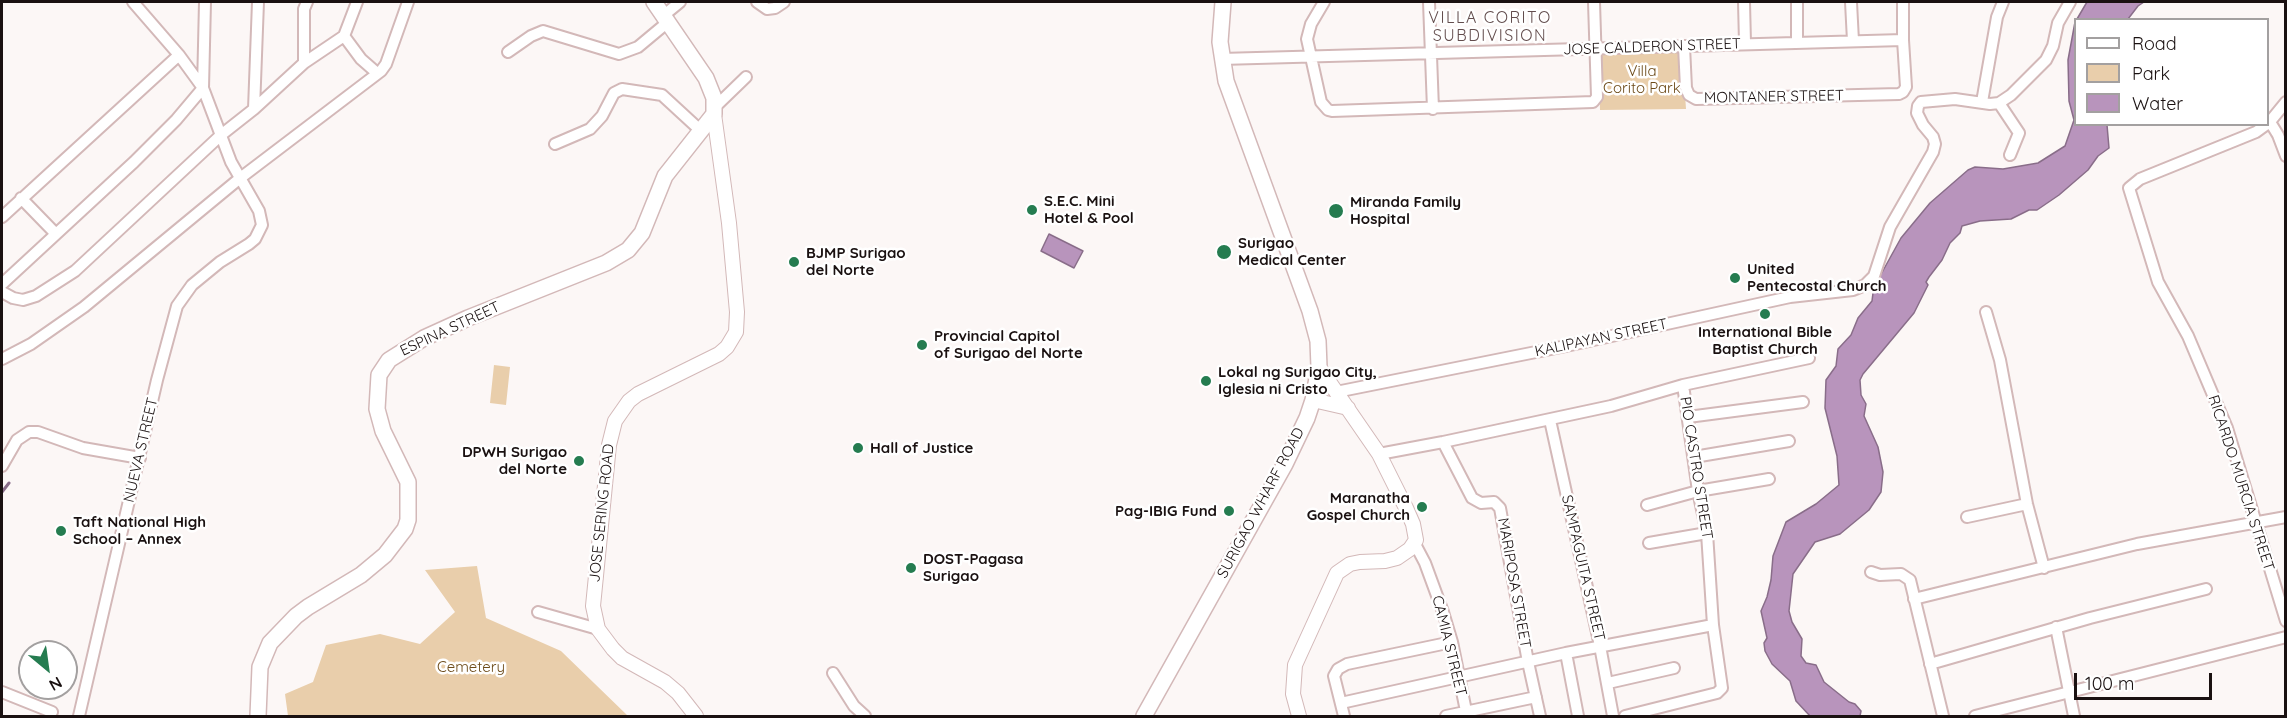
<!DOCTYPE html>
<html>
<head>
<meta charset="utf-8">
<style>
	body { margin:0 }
	#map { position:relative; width:2287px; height:718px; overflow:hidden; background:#fcf7f6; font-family:Quicksand,sans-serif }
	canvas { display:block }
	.frame { position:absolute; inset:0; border:3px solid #1a1111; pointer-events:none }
	.legend { position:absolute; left:2074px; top:18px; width:195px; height:108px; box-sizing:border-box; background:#fff; border:2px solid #a3a0a0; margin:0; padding:8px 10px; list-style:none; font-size:18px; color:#1a1111 }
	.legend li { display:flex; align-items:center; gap:12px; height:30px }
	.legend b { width:30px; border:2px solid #a3a0a0 }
	.north { position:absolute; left:18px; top:640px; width:60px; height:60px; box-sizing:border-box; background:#fff; border:2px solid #a3a0a0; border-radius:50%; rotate:151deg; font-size:16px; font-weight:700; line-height:24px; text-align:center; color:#1a1111 }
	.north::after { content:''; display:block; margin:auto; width:21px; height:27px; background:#257c50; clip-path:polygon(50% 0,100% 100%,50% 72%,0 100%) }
	.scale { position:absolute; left:2074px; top:673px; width:138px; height:27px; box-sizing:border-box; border:3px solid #1a1111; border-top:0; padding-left:8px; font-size:18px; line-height:21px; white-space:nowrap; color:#1a1111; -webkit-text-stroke:4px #fff; paint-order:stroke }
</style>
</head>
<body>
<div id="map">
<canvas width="2287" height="718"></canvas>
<div class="frame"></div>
<ul class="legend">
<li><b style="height:8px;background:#fff"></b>Road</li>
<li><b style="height:16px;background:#e9ceab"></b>Park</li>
<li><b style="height:16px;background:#b894bc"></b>Water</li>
</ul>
<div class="north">N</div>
<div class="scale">100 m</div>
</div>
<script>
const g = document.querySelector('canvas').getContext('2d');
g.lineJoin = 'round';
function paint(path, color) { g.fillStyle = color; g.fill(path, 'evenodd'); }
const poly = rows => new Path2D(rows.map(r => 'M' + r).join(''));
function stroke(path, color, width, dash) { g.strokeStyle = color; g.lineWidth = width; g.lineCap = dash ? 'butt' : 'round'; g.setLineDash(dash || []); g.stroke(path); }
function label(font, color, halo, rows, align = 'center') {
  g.font = font + ' Quicksand,sans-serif'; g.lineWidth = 5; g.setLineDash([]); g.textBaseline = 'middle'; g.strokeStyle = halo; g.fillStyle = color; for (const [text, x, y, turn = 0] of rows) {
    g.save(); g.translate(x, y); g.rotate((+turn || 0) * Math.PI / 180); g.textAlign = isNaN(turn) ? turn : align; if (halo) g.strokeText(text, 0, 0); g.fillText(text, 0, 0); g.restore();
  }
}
const green = poly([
	[1682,49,1686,109,1600,110,1598,52],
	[494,365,510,367,506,405,490,403],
	[477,566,486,618,561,651,628,716,288,716,285,694,313,682,326,645,380,634,420,644,455,612,425,570]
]);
const water = poly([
	[2087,2,2144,2,2138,6,2128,19,2077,19,2087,2],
	[2075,22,2076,124,2107,125,2109,148,2098,156,2088,170,2059,195,2037,210,2029,210,2011,219,1980,221,1962,226,1960,233,1950,243,1942,260,1929,277,1926,282,1928,285,1914,313,1863,374,1860,380,1861,395,1866,404,1864,416,1878,447,1883,472,1881,492,1869,510,1846,529,1840,534,1815,542,1793,574,1789,611,1792,622,1802,639,1801,656,1806,663,1816,665,1824,682,1849,702,1855,704,1861,711,1860,716,1810,716,1796,701,1790,681,1772,664,1765,651,1764,643,1767,638,1761,611,1767,597,1771,580,1773,556,1786,522,1816,504,1839,485,1837,456,1825,408,1826,380,1836,366,1838,349,1851,335,1858,318,1872,301,1873,293,1880,276,1901,238,1930,203,1968,170,1975,167,2003,169,2038,163,2065,146,2074,120,2069,101,2068,60,2075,22],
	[1049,234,1083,251,1074,268,1041,251,1049,234]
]);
const stream = poly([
	[2,492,9,483]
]);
const street = poly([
	[757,2,767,9,775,8,784,2],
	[1324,2,1311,24,1307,39,1321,102,1328,110,1332,111,1593,102,1597,97,1594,2],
	[1429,2,1433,109],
	[1744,2,1745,43],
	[1797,2,1797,43],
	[1851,2,1853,41],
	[663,16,680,2],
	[344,36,361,59,377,73],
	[1684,46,1686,88,1689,95,1696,99,1899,94,1903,92,1906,87,1903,40,1903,2],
	[508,52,531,36,543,31,619,54,638,47,668,22],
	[1221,59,1903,40],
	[304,63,304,9,307,2],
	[1982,102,1997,17,2003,2],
	[1999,103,2019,133,2010,155],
	[715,107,746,77],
	[254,109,258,2],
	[2270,122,2278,135,2286,156],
	[2267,124,2256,132,2140,179,2129,188,2158,282,2188,336,2227,428,2286,621],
	[2268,124,2286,102],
	[555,144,590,129,602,116,614,93,622,89,662,95,700,130],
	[21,198,55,233],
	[2,217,179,55],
	[2,284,134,162,176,120,203,88,179,55,133,2],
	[2,292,13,298,23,300,36,296,75,271,221,135,254,109,304,63,344,36,357,2],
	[1986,312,2000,360,2027,504,2044,568],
	[2,359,31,344,84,307,239,179,381,71,386,64,408,2],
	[1683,385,1809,358],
	[1336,392,1566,346,1790,297,1853,290,1865,285,1874,276,1890,227,1933,152,1935,144,1933,137,1923,125,1917,113,1918,106,1921,102,1955,99,1990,104,1999,103,2011,95,2046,60,2053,46,2058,23,2070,2],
	[1688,417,1803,402],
	[1550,420,1600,646,1613,716],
	[1443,442,1472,498,1481,503,1494,502,1500,508,1528,662,1540,716],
	[1379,454,1443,442,1611,406,1683,385,1698,491,1707,533,1713,625,1722,688,1717,693,1625,716],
	[1694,457,1789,441],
	[2,466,17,440,29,432,38,432,83,448,140,458],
	[1647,505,1698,491,1769,479],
	[1967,517,2027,504],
	[1649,543,1707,533],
	[1415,544,1425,563,1443,612,1452,642,1467,716],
	[1871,572,1880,575,1901,574,1910,580,1943,716],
	[1914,599,2137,544,2286,517],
	[538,612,598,629],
	[2056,627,2074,716],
	[1566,653,1578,716],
	[1930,664,2090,618,2206,589],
	[833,673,854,706,865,716],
	[1608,683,1674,668],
	[2,692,52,712],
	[1341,703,1566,653,1713,625],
	[79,716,157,380,177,306,192,285,220,262,249,244,255,239,262,225,259,211,231,162,203,88,205,2],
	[1344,716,1334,676,1338,669,1347,664,1452,642],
	[1446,716,1536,697],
	[1975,716,2286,637]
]);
const secondary = poly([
	[1313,400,1348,408],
	[696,716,678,693,665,682,622,658,613,649,598,629,593,606,609,445,615,421,629,401,638,394,719,354,727,347,736,332,737,312,729,223,714,114],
	[1299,716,1293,694,1295,665,1337,573,1350,564,1360,562,1385,561,1397,558,1410,549,1416,540,1413,524,1406,508,1379,454,1319,367]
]);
const primary = poly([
	[258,716,260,667,270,643,296,616,308,607,361,575,385,555,405,529,408,520,408,482,383,431,377,409,379,375,389,360,424,338,468,318,606,263,628,250,642,233,665,176,714,114,714,98,706,78,654,2],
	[1144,716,1285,464,1307,418,1313,400,1319,367,1318,341,1310,311,1226,81,1220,42,1223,2]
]);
const markers = [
	[1032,210,6,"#257c50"],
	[1336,211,8,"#257c50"],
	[1224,252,8,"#257c50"],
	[794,262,6,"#257c50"],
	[1735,278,6,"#257c50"],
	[1765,314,6,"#257c50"],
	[922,345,6,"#257c50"],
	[1206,381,6,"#257c50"],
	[858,448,6,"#257c50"],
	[579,461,6,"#257c50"],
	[1422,507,6,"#257c50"],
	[1229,511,6,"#257c50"],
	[61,531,6,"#257c50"],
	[911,568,6,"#257c50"]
];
const streetNames = [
	["JOSE CALDERON STREET",1652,47,-2],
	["MONTANER STREET",1774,97,-1],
	["ESPINA STREET",450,329,-25],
	["KALIPAYAN STREET",1601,338,-12],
	["NUEVA STREET",141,450,-77],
	["PIO CASTRO STREET",1696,468,81],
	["RICARDO MURCIA STREET",2241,483,72],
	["SURIGAO WHARF ROAD",1261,503,-62],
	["JOSE SERING ROAD",602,513,-84],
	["SAMPAGUITA STREET",1583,568,77],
	["MARIPOSA STREET",1514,583,80],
	["CAMIA STREET",1449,646,76]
];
const parkNames = [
	["Villa",1642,71],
	["Corito Park",1642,88],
	["Cemetery",471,667]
];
const poiNames = [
	["S.E.C. Mini",1044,201],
	["Hotel & Pool",1044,218],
	["Miranda Family",1350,202],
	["Hospital",1350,219],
	["Surigao",1238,243],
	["Medical Center",1238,260],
	["BJMP Surigao",806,253],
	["del Norte",806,270],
	["United",1747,269],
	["Pentecostal Church",1747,286],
	["International Bible",1765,332,"center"],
	["Baptist Church",1765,349,"center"],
	["Provincial Capitol",934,336],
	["of Surigao del Norte",934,353],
	["Lokal ng Surigao City,",1218,372],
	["Iglesia ni Cristo",1218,389],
	["Hall of Justice",870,448],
	["DPWH Surigao",567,452,"right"],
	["del Norte",567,469,"right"],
	["Maranatha",1410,498,"right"],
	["Gospel Church",1410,515,"right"],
	["Pag-IBIG Fund",1217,511,"right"],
	["Taft National High",73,522],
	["School – Annex",73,539],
	["DOST-Pagasa",923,559],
	["Surigao",923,576]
];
const neighbourhoodNames = [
	["VILLA CORITO",1490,18],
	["SUBDIVISION",1490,36]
];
paint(green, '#e9ceab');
paint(water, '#b894bc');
stroke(water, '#896d89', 1.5);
stroke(stream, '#896d89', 3);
stroke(street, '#d3b8b8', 14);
stroke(secondary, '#d3b8b8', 16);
stroke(primary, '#d3b8b8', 18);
stroke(street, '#fff', 10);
stroke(secondary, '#fff', 14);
stroke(primary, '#fff', 15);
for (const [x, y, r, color] of markers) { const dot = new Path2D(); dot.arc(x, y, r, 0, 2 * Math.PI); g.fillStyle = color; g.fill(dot); stroke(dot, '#fff', 2); }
label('15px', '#1a1111', '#fff', streetNames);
label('15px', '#6d4b19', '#fff', parkNames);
label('bold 15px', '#1a1111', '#fff', poiNames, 'left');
g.letterSpacing = '1.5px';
label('16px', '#634d4d', '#fff', neighbourhoodNames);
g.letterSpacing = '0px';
</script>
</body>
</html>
